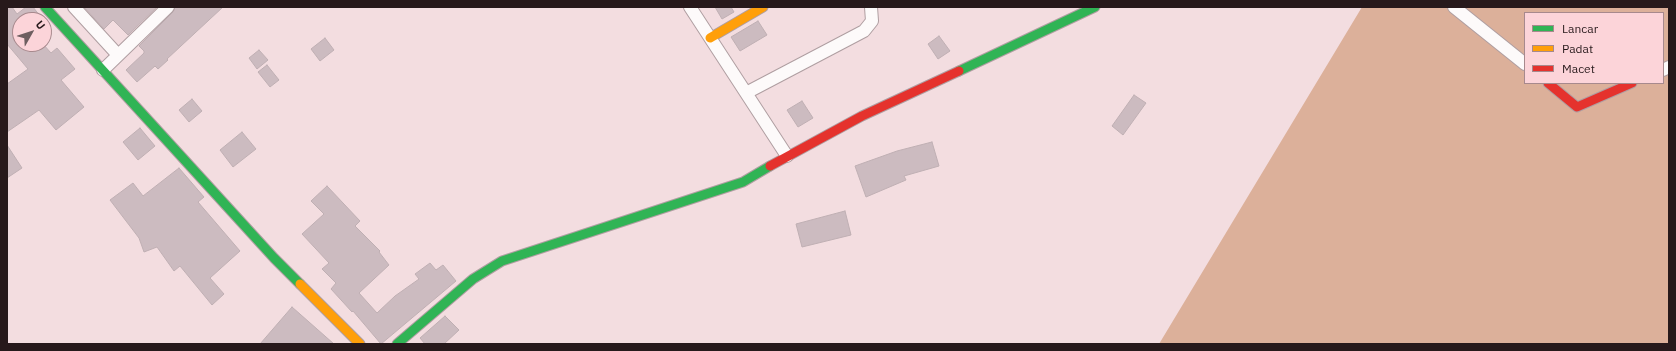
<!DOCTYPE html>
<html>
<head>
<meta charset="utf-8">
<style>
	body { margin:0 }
	#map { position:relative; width:1676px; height:351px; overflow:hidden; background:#f3dde0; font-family:"IBM Plex Sans",sans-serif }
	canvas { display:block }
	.frame { position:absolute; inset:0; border:8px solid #27191b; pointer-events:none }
	.legend { position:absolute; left:1524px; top:12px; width:140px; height:72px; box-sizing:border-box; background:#fcd4d9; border:1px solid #a7898d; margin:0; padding:5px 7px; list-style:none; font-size:12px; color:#27191b }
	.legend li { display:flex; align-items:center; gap:8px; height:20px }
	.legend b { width:20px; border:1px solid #a7898d }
	.north { position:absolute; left:12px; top:12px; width:40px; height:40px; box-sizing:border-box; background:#fcd4d9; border:1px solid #a7898d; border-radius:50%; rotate:51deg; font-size:11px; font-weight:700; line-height:16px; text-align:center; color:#27191b }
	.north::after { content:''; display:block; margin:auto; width:14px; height:18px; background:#6e5e60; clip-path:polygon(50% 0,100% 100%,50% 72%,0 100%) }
</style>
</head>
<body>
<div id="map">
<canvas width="1676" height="351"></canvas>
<div class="frame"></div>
<ul class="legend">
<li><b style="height:5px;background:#30b455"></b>Lancar</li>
<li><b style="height:5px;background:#ff9f0a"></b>Padat</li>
<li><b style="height:5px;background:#e5322d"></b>Macet</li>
</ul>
<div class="north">U</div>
</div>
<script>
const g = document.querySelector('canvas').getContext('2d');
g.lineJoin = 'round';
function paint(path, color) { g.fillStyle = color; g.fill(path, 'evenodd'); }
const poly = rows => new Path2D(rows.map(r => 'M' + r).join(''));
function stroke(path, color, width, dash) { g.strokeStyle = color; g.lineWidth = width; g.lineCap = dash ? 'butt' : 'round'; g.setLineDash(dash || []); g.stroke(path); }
const forest = poly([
	[1362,7,1669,7,1669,344,1159,344],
	[1525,13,1663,13,1663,83,1525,83]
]);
const building = poly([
	[7,7,12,7,17,14,26,7,33,7,43,20,20,20,20,44,43,44,51,53,57,48,75,69,61,80,84,107,56,130,39,110,7,132,7,84,28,69,7,44,7,7],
	[84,7,157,7,128,35,113,20,104,29,84,7],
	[175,7,223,7,167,59,168,60,158,69,155,66,137,82,126,70,144,53,144,51,139,46,173,12,175,7],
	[715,7,731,7,734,12,722,19,715,7],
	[758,21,767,35,740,51,731,37,758,21],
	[939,36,950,51,938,59,928,44,939,36],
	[325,38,334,50,320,61,311,49,325,38],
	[259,50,268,60,257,69,249,58,259,50],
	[267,65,279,80,270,87,258,72,267,65],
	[1134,95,1146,103,1123,135,1112,126,1134,95],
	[192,99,202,111,189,122,179,110,192,99],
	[802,101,813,118,798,127,787,110,802,101],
	[140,128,155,146,138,160,123,142,140,128],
	[242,132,256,149,233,167,220,150,242,132],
	[932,142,939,166,904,176,906,180,866,197,855,166,897,151,932,142],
	[7,145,22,168,7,178,7,145],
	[179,168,204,197,198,202,240,251,210,278,224,294,212,305,180,266,174,271,157,247,144,252,139,238,110,200,133,183,143,196,179,168],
	[327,186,360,221,355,226,380,251,379,252,389,265,359,293,377,313,395,296,419,279,415,274,430,263,436,270,443,265,456,281,381,344,353,311,352,312,331,289,336,283,322,269,329,263,302,234,324,214,311,201,327,186],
	[845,211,851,235,802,247,796,224,845,211],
	[292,307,334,344,260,344,292,307],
	[445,316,459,330,444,344,425,344,420,338,445,316]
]);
const street = poly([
	[74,7,118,55],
	[690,7,787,156],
	[1454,7,1525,64],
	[103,70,168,7],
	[1663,70,1669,67],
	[746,93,864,31,872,21,871,7]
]);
const fast = poly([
	[45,7,274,258,300,284],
	[959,71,1095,7],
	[397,344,473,279,502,261,743,182,770,166]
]);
const slow = poly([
	[710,38,763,7],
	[300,284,360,344]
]);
const jam = poly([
	[1548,83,1577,107,1632,83],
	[770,166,862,116,959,71]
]);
paint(forest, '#dcb09a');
paint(building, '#ccbbc0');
stroke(building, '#bfafb3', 1);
stroke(street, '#af9ea1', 14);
stroke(fast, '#af9ea1', 11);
stroke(slow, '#af9ea1', 11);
stroke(jam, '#af9ea1', 11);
stroke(street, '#fdfafa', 12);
stroke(fast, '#30b455', 9);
stroke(slow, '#ff9f0a', 9);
stroke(jam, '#e5322d', 9);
</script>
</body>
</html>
